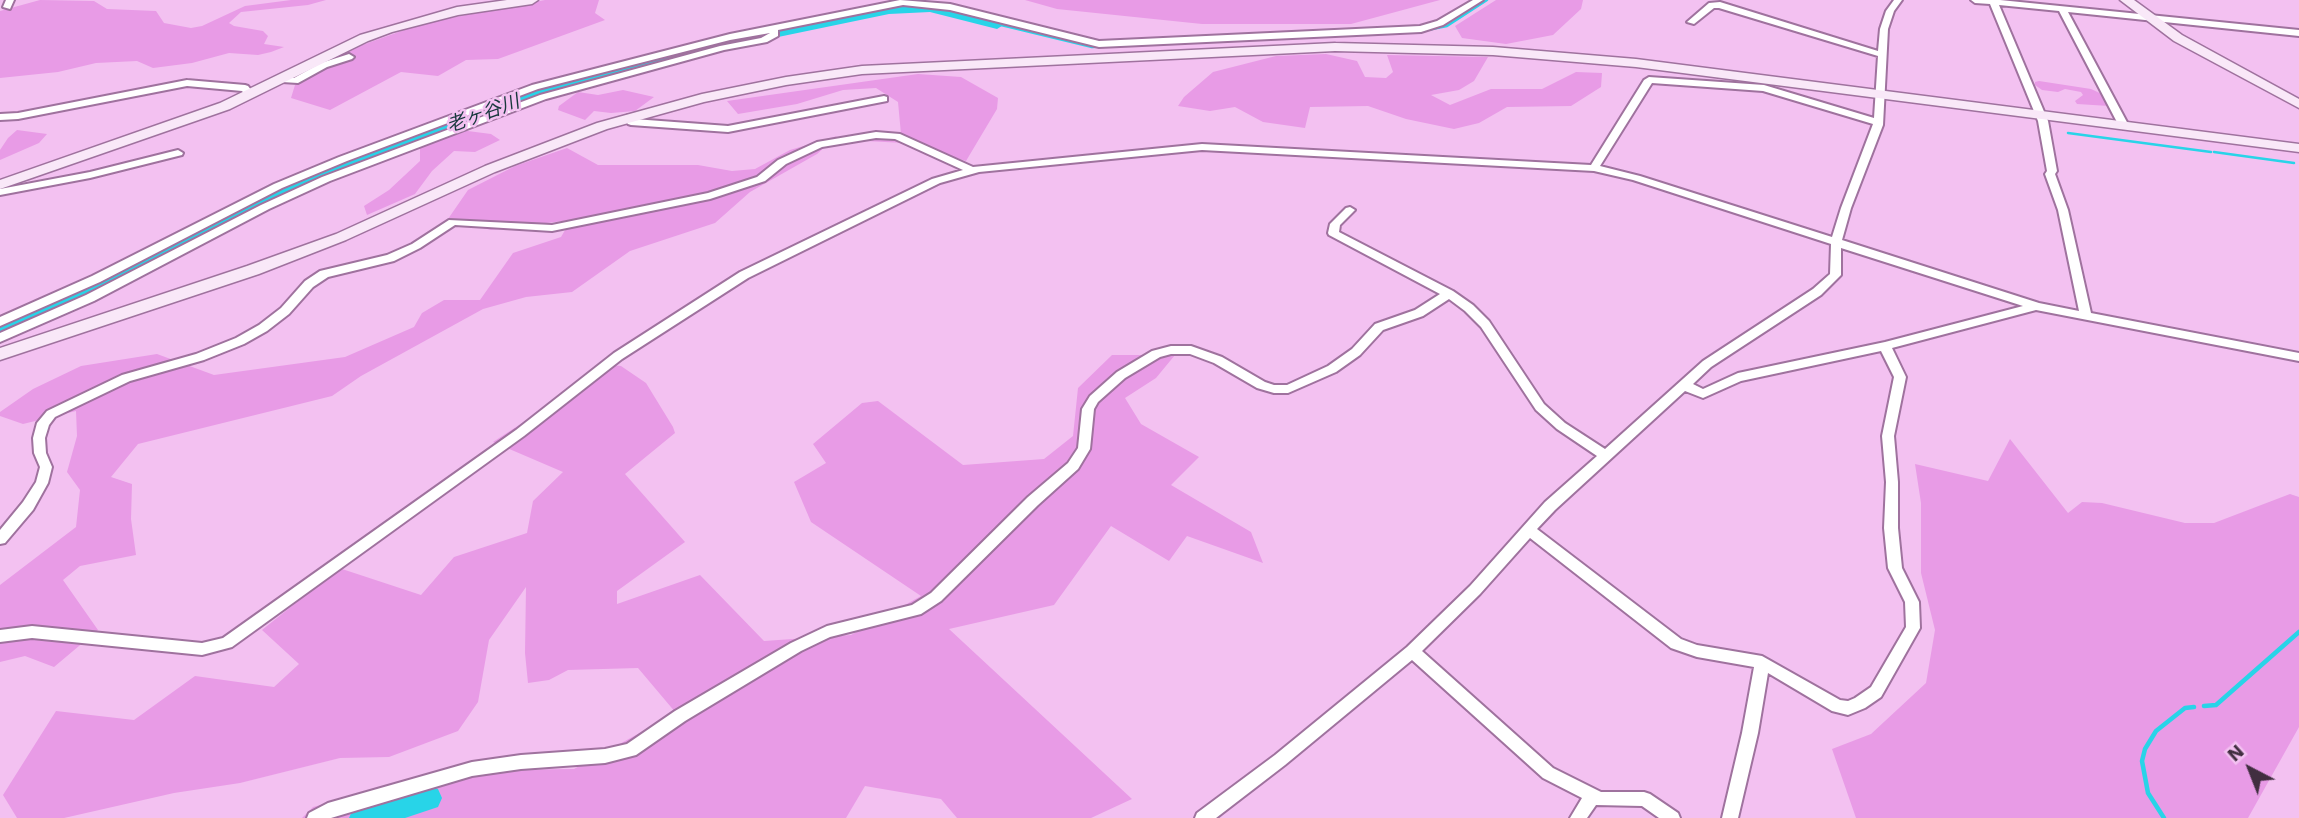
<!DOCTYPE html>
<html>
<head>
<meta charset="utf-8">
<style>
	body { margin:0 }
	#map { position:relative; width:2299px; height:818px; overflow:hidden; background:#f3c1f1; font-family:"Work Sans",sans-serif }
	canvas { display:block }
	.north { position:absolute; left:2215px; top:734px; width:70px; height:70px; -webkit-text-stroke:5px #f3c1f1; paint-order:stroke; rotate:318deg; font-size:19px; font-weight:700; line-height:28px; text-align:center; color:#412e40 }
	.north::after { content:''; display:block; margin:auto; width:24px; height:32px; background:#412e40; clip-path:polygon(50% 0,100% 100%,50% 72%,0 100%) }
</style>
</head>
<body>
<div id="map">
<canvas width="2299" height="818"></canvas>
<div class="north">N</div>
</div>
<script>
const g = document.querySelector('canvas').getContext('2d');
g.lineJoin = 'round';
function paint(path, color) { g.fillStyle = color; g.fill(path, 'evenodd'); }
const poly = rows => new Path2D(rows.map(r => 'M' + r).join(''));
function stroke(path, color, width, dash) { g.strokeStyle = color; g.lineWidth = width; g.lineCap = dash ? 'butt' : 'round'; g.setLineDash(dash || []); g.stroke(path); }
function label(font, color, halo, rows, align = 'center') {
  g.font = font + ' "Work Sans","Noto Sans JP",sans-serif'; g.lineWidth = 5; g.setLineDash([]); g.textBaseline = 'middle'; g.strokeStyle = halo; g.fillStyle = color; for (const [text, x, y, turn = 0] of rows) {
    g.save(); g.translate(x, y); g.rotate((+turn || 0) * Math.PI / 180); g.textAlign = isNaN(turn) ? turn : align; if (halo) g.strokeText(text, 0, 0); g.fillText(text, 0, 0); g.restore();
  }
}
const green = poly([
	[40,0,94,1,107,9,156,11,164,23,191,28,202,26,245,6,291,0,326,0,308,5,241,12,229,23,234,26,263,31,268,36,264,44,284,47,271,52,258,55,229,53,192,63,153,68,137,61,96,63,58,72,0,78,0,11],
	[545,0,599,0,595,13,605,20,498,59,466,60,438,76,401,72,330,110,291,98,295,85,337,54,424,23],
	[1025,0,1440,0,1351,24,1202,24,1057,9],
	[1496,0,1583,0,1581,9,1553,35,1506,44,1462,38,1455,26],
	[1326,54,1357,61,1365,77,1386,78,1393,72,1387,55,1488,57,1474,81,1459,90,1431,95,1450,105,1491,89,1542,89,1576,72,1602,73,1601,87,1571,106,1507,107,1479,123,1454,129,1406,119,1368,106,1310,107,1305,128,1263,122,1235,107,1210,111,1178,106,1184,97,1213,72,1276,56],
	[918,74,961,77,998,98,997,109,966,161,905,143,865,141,901,134,898,102,876,88,843,90,797,104,738,114,727,101],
	[2039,81,2091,89,2104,95,2109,106,2077,104,2075,101,2083,95,2081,92,2065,89,2058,92,2042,90,2035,85,2035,82],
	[623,90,654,97,635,111,611,113,594,111,585,120,558,110,559,106,578,92,598,95],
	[17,130,47,134,39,143,0,160,0,150,8,138],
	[460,130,491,134,500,140,475,152,454,151,432,171,415,194,367,215,364,206,389,190,420,161,420,146],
	[837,136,817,154,750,192,715,223,630,251,572,292,526,297,483,309,361,376,332,396,138,444,111,477,132,484,131,519,136,555,80,566,63,580,98,630,54,667,25,656,0,662,0,585,76,527,80,490,67,472,77,436,76,411,23,424,0,416,0,412,33,389,81,366,157,354,214,375,345,357,414,327,422,313,444,300,480,300,513,253,561,237,571,220,491,230,448,219,468,190,515,166,567,148,598,165,698,165,732,171,755,169,790,150],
	[1112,355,1175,355,1156,378,1125,398,1141,424,1199,457,1171,485,1251,532,1263,563,1187,536,1169,561,1111,526,1054,605,949,629,1132,799,1091,818,957,818,941,799,865,786,846,818,302,818,313,807,377,790,483,770,574,769,676,713,638,668,568,670,549,680,528,683,525,653,526,587,489,640,478,702,458,731,389,757,340,758,240,783,174,793,64,818,17,818,3,795,56,711,134,720,195,676,274,687,299,664,262,630,339,568,421,595,454,557,527,533,533,501,563,472,493,442,611,365,621,366,646,383,673,427,675,433,625,474,685,542,617,591,617,604,700,575,764,641,851,635,921,596,811,522,794,482,826,463,813,444,862,403,878,401,963,465,1044,459,1073,436,1078,388],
	[2010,439,2068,513,2082,502,2102,503,2185,523,2214,523,2290,494,2299,497,2299,727,2248,818,1856,818,1832,749,1871,734,1926,683,1935,630,1921,573,1921,503,1915,464,1988,481]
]);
const streamFar1 = poly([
	[907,8,911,0],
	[997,24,1092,47,1392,33],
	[1417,32,1447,26,1487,0],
	[2068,133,2211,152],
	[2214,152,2294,163]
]);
const stream = poly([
	[2204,706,2216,705,2299,632],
	[2164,818,2148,793,2142,761,2145,749,2156,731,2185,708,2194,707]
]);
const river = poly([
	[930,4,1002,21,1005,24,997,29,930,12,889,14,730,47,518,104,350,168,280,199,170,257,0,336,0,321,156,249,268,191,338,160,506,98,728,38,889,6,930,4],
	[428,785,438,789,442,798,438,807,405,818,349,818,353,809,428,785]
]);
const street = poly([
	[6,0,14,0,10,9,3,7,6,0],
	[900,0,950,4,1099,41,1420,26,1437,21,1473,0,1483,0,1443,25,1421,32,1099,47,950,10,903,5,778,30,778,36,767,42,724,50,546,99,330,181,269,209,94,301,0,342,0,333,86,295,261,205,322,177,540,95,720,46,761,38,770,33,730,40,538,89,347,161,282,188,100,282,0,326,0,317,92,276,274,184,339,157,532,85,730,34,900,0],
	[1894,0,1902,0,1894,11,1888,29,1883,125,1851,208,1842,240,2039,303,2079,311,2058,210,2045,174,2047,171,2038,121,1990,4,1975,3,1971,0,2000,0,2299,30,2299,36,2068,12,2129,126,2124,129,2119,126,2059,11,1999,5,2048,121,2057,171,2055,174,2068,210,2091,313,2299,353,2299,361,2036,310,1892,348,1906,377,1894,436,1898,482,1898,528,1902,568,1919,602,1920,628,1881,697,1865,708,1848,715,1832,711,1768,673,1758,733,1738,818,1722,818,1742,733,1754,667,1697,657,1671,648,1530,538,1480,594,1422,651,1553,768,1601,792,1644,792,1650,794,1678,813,1680,818,1659,818,1642,806,1596,805,1587,818,1570,818,1582,798,1543,778,1412,660,1285,765,1216,818,1195,818,1197,813,1275,755,1407,647,1470,586,1545,502,1597,456,1557,429,1536,410,1481,327,1465,311,1449,299,1423,316,1383,330,1360,355,1336,372,1288,393,1274,393,1257,388,1214,363,1190,354,1171,354,1160,357,1125,378,1098,402,1094,409,1090,449,1078,469,1038,505,941,601,921,614,830,637,801,651,685,721,636,755,605,763,521,769,472,776,331,818,307,818,309,813,328,803,472,762,521,755,605,749,627,744,675,711,791,643,827,626,912,605,931,593,1028,497,1068,463,1078,448,1082,409,1090,396,1117,372,1152,351,1171,346,1191,346,1222,357,1265,382,1274,385,1287,385,1328,366,1352,349,1375,324,1415,310,1440,294,1329,235,1328,233,1330,224,1346,208,1350,207,1355,210,1340,225,1339,232,1453,291,1473,305,1489,321,1544,404,1565,423,1605,449,1703,361,1813,289,1830,274,1831,244,1633,180,1594,171,1202,150,979,172,940,183,748,278,622,359,524,436,232,647,202,655,32,638,0,642,0,630,32,626,202,643,223,638,516,430,614,353,740,272,932,179,963,170,895,139,876,138,822,147,786,164,765,181,710,199,552,231,455,225,420,248,394,261,328,277,313,287,289,314,267,331,244,344,204,360,130,381,55,417,49,425,45,438,46,453,52,467,48,483,33,510,5,543,0,544,0,530,23,502,36,482,40,467,34,453,33,438,37,423,47,411,122,375,196,354,236,338,259,325,281,308,305,281,320,271,387,255,412,244,449,220,552,225,708,193,757,177,778,160,817,142,876,132,900,134,973,167,1202,144,1591,165,1644,80,1649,77,1764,85,1874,118,1878,56,1719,8,1714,8,1694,24,1687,22,1709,3,1720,2,1878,51,1880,29,1886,11,1894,0],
	[1652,83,1763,91,1873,124,1841,208,1832,237,1640,176,1600,166,1652,83],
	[1841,248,2023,306,1885,342,1738,373,1703,389,1693,384,1711,367,1821,295,1841,275,1841,248],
	[1881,351,1894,377,1882,436,1886,482,1884,528,1888,568,1905,602,1906,627,1871,687,1855,698,1848,701,1840,700,1762,656,1697,645,1681,639,1537,529,1555,510,1685,391,1703,398,1741,381,1881,351],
	[349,54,354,57,352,59,327,67,298,83,282,82,277,79,282,76,294,78,321,63,349,54],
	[187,80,245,85,248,86,255,95,250,98,247,97,242,91,187,86,18,119,0,120,0,114,18,113,187,80],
	[884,96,887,97,887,101,728,132,631,125,628,124,623,118,628,115,634,119,728,126,884,96],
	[178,150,183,153,182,155,90,178,0,195,0,189,90,172,178,150]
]);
const secondary = poly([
	[507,0,538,0,532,4,458,15,392,32,368,41,230,109,0,189,0,180,220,103,360,35,457,7,507,0],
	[2120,0,2134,0,2182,35,2299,99,2299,108,2174,41,2120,0],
	[1335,43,1493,47,1636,59,2299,144,2299,152,1636,67,1493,55,1335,51,862,74,786,85,704,102,607,129,495,172,346,240,259,274,0,360,0,348,247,266,336,234,485,166,597,123,702,94,786,77,862,66,1335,43]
]);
const farWaternames = [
	["老ヶ谷川",483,114,-20]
];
paint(green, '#e89be6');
stroke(streamFar1, '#28d4e8', 2.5);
stroke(stream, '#28d4e8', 4.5);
paint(river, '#28d4e8');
stroke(street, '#9f729e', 4);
stroke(secondary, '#9f729e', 3);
paint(street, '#fff');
paint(secondary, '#f9e8f8');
label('italic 19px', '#17373c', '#f3c1f1', farWaternames);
</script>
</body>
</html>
